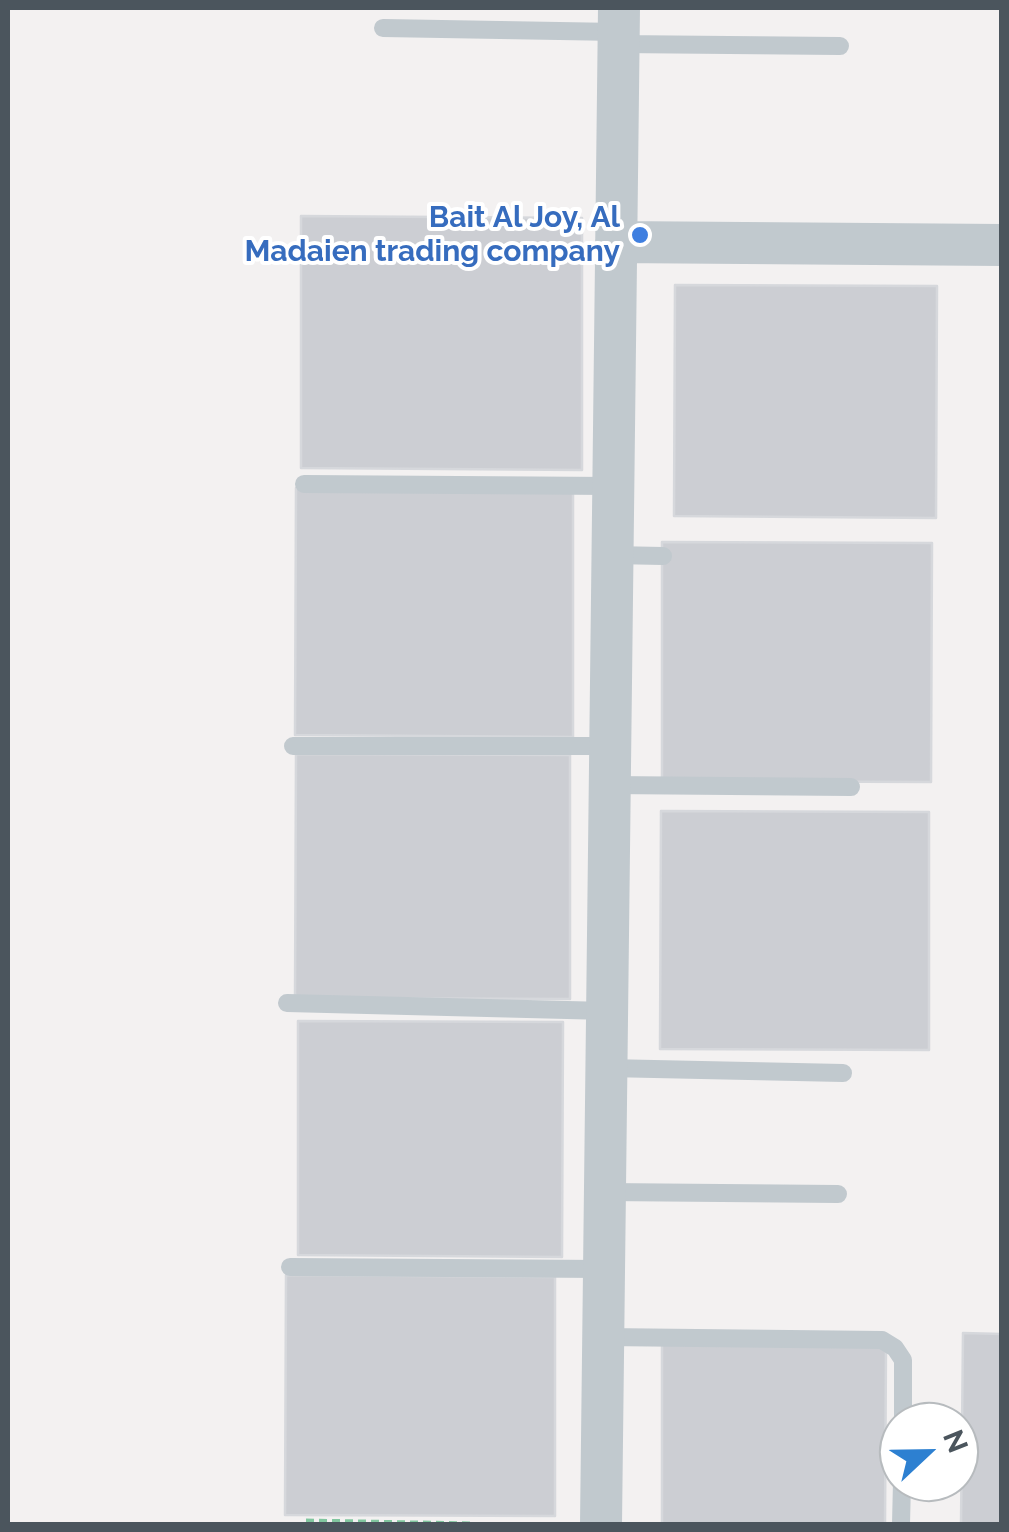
<!DOCTYPE html>
<html>
<head>
<meta charset="utf-8">
<style>
	body { margin:0 }
	#map { position:relative; width:1009px; height:1532px; overflow:hidden; background:#f3f1f1; font-family:Raleway,sans-serif }
	canvas { display:block }
	.frame { position:absolute; inset:0; border:10px solid #4b555d; pointer-events:none }
	.north { position:absolute; left:879px; top:1402px; width:100px; height:100px; box-sizing:border-box; background:#fff; border:2px solid #b7bbbe; border-radius:50%; rotate:68deg; font-size:28px; font-weight:700; line-height:40px; text-align:center; color:#4b555d }
	.north::after { content:''; display:block; margin:auto; width:35px; height:45px; background:#2d80d1; clip-path:polygon(50% 0,100% 100%,50% 72%,0 100%) }
</style>
</head>
<body>
<div id="map">
<canvas width="1009" height="1532"></canvas>
<div class="frame"></div>
<div class="north">N</div>
</div>
<script>
const g = document.querySelector('canvas').getContext('2d');
g.lineJoin = 'round';
function paint(path, color) { g.fillStyle = color; g.fill(path, 'evenodd'); }
const poly = rows => new Path2D(rows.map(r => 'M' + r).join(''));
function stroke(path, color, width, dash) { g.strokeStyle = color; g.lineWidth = width; g.lineCap = dash ? 'butt' : 'round'; g.setLineDash(dash || []); g.stroke(path); }
function label(font, color, halo, rows, align = 'center') {
  g.font = font + ' Raleway,sans-serif'; g.lineWidth = 8; g.setLineDash([]); g.textBaseline = 'middle'; g.strokeStyle = halo; g.fillStyle = color; for (const [text, x, y, turn = 0] of rows) {
    g.save(); g.translate(x, y); g.rotate((+turn || 0) * Math.PI / 180); g.textAlign = isNaN(turn) ? turn : align; if (halo) g.strokeText(text, 0, 0); g.fillText(text, 0, 0); g.restore();
  }
}
const building = poly([
	[301,216,582,218,582,470,301,468,301,216],
	[675,285,937,286,936,518,674,516,675,285],
	[296,488,573,489,573,737,295,735,296,488],
	[662,542,932,543,931,782,662,781,662,542],
	[296,754,570,755,570,999,295,998,296,754],
	[661,811,929,812,929,1050,660,1049,661,811],
	[298,1021,563,1022,562,1257,298,1255,298,1021],
	[286,1275,555,1277,555,1516,285,1515,286,1275],
	[963,1333,1002,1334,1002,1524,961,1524,963,1333],
	[662,1341,886,1343,885,1524,662,1524,662,1341]
]);
const path = poly([
	[306,1521,472,1524]
]);
const service = poly([
	[383,28,618,32],
	[618,44,840,46],
	[304,484,612,486],
	[612,555,663,556],
	[293,746,609,746],
	[609,785,851,787],
	[287,1003,607,1011],
	[607,1068,843,1073],
	[605,1192,838,1194],
	[290,1267,603,1269],
	[604,1337,882,1340,895,1348,903,1360,903,1422],
	[901,1524,902,1482]
]);
const tertiary = poly([
	[616,242,1002,245],
	[601,1524,619,8]
]);
const markers = [
	[640,235,10,"#3f7fe0"]
];
const shopNames = [
	["Bait Al Joy, Al",620,218],
	["Madaien trading company",620,252]
];
paint(building, '#ccced3');
stroke(building, '#d6d8dc', 2.5);
stroke(path, '#81c69f', 5, [8, 5]);
stroke(service, '#c1c9ce', 18);
stroke(tertiary, '#c1c9ce', 42);
for (const [x, y, r, color] of markers) { const dot = new Path2D(); dot.arc(x, y, r, 0, 2 * Math.PI); g.fillStyle = color; g.fill(dot); stroke(dot, '#fff', 4); }
label('bold 30px', '#366cbe', '#fff', shopNames, 'right');
</script>
</body>
</html>
